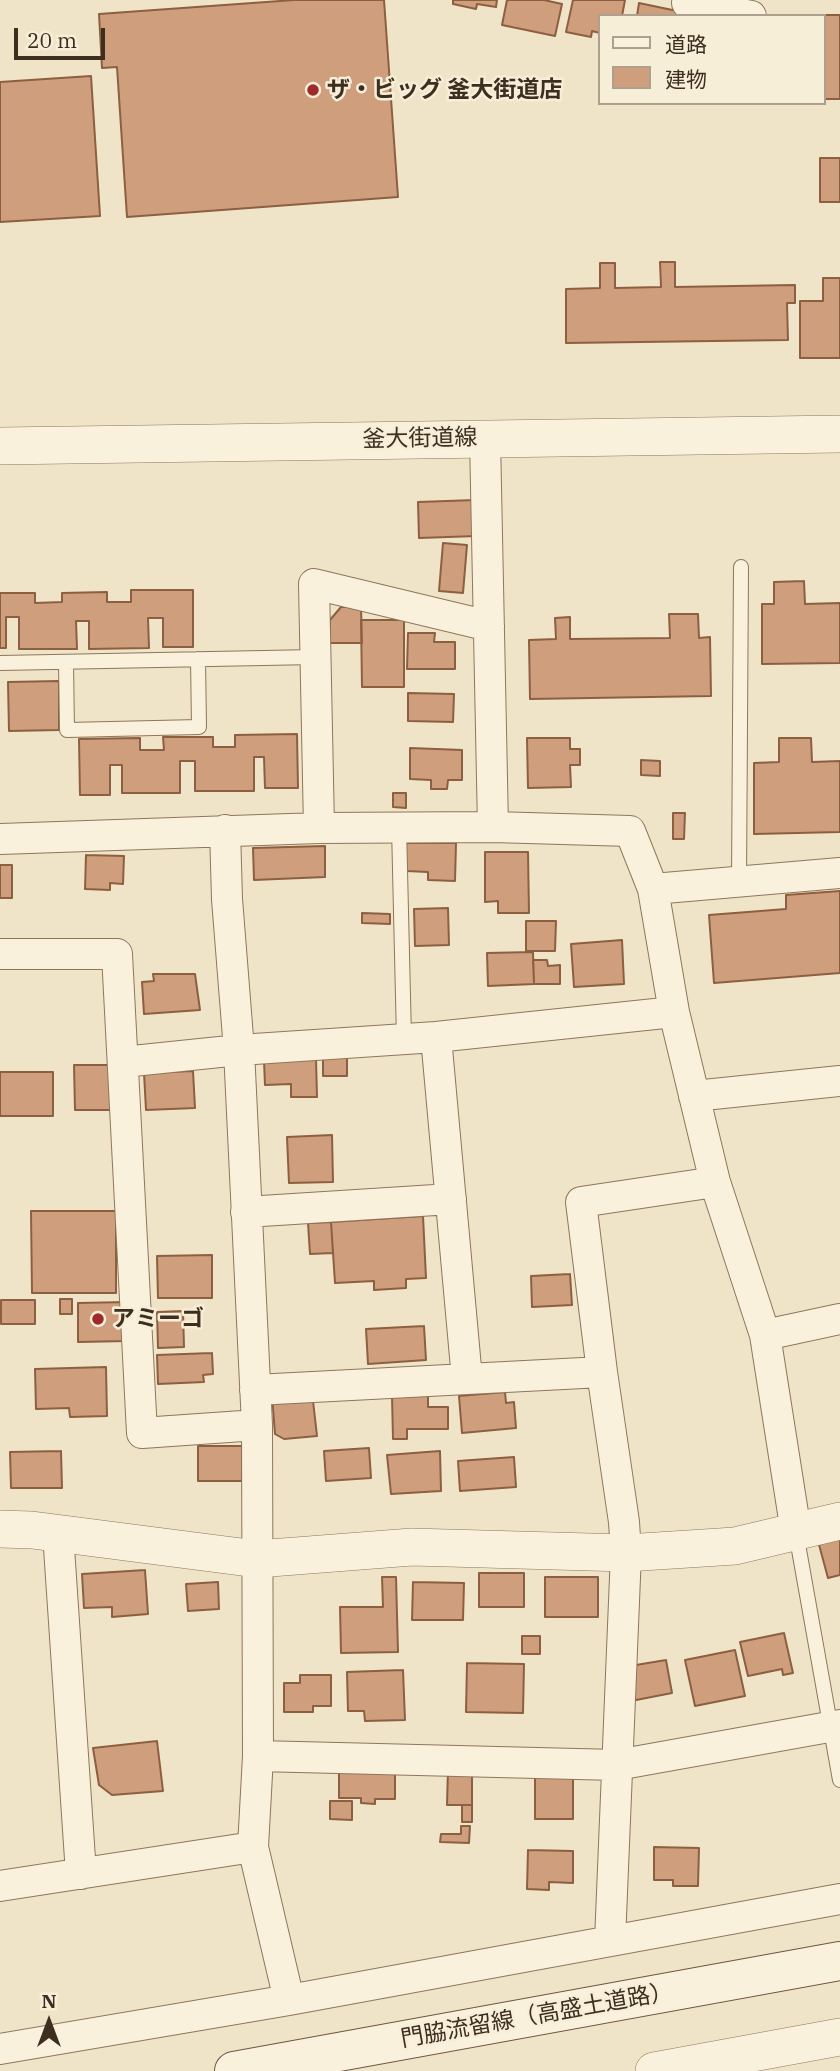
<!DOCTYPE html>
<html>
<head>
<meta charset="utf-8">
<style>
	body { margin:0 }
	#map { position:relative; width:840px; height:2071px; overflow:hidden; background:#f0e4c8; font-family:"IBM Plex Serif","Noto Sans JP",serif }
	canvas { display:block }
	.legend { position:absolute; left:598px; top:14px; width:228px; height:91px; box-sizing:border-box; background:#f7eed8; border:2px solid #ada18e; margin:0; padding:9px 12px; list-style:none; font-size:21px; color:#3d2e20 }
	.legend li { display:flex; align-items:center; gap:14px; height:35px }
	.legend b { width:35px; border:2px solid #ada18e }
	.north { position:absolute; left:14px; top:1987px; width:70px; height:70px; -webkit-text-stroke:5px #f7eed8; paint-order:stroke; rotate:0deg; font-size:19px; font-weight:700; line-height:28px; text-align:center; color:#3d2e20 }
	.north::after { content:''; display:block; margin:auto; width:24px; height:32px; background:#3d2e20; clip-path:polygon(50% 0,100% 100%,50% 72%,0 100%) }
	.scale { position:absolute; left:14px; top:28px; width:91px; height:32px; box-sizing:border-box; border:4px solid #3d2e20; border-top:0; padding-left:9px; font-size:21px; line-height:24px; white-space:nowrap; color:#3d2e20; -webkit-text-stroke:5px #f7eed8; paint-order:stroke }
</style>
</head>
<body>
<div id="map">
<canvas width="840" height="2071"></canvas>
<ul class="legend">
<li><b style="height:9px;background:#faf1dc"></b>道路</li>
<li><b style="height:19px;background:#cf9f7d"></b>建物</li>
</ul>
<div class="north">N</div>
<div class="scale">20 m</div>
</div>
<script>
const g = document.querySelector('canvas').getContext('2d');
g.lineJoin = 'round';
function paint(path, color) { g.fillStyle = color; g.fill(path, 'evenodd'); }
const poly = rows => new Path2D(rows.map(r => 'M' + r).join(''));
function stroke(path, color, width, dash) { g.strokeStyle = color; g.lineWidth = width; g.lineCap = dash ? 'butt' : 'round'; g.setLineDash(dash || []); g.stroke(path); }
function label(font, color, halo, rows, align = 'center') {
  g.font = font + ' "IBM Plex Serif","Noto Sans JP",serif'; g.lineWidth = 5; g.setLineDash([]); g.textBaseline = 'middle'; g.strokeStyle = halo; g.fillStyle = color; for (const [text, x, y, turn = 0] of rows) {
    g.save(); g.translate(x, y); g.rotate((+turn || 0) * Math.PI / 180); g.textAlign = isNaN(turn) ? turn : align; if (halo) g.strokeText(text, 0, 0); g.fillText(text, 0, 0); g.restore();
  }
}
const building = poly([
	[294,0,384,0,398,197,127,217,117,67,102,68,99,14,294,0],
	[453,0,497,0,496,7,477,4,476,9,453,4,453,0],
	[507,0,544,0,562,4,555,36,502,25,507,0],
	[573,0,625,0,622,16,600,16,600,33,592,31,591,37,566,32,573,0],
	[639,3,701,16,637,16,639,3],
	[822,15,840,15,840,99,824,99,824,16,822,15],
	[91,76,100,216,0,222,0,82,91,76],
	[820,158,840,158,840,202,820,202,820,158],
	[660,262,675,262,675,287,795,285,795,303,787,303,788,340,566,343,566,289,600,288,600,263,615,263,615,288,661,287,660,262],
	[823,278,840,278,840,358,800,358,800,301,823,301,823,278],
	[476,500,477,536,419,538,418,502,476,500],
	[443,543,467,545,463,593,439,591,443,543],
	[804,581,805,604,840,603,840,663,762,664,762,604,774,604,774,582,804,581],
	[131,590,193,590,193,647,163,647,163,618,148,618,149,648,89,649,89,621,76,621,77,649,19,649,19,617,6,617,6,648,0,648,0,593,35,593,35,603,62,602,62,593,107,592,107,602,131,602,131,590],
	[341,607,361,607,362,643,330,643,330,620,341,607],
	[669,614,698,614,699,638,710,637,711,696,530,699,529,640,556,639,555,618,570,617,570,639,670,638,669,614],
	[361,620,404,620,404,687,362,687,361,620],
	[408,633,435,633,434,642,455,642,455,669,407,669,408,633],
	[59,681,59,730,9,731,8,682,59,681],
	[408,693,454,694,453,722,408,721,408,693],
	[297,734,298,788,265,788,264,757,254,757,254,791,195,791,195,761,180,761,180,793,122,793,122,765,110,765,110,795,80,795,79,739,140,738,140,750,164,750,163,737,213,737,213,747,235,747,235,735,297,734],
	[527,738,570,738,570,749,580,749,580,765,570,765,571,787,528,788,527,738],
	[779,738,811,738,812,762,840,761,840,832,754,834,754,763,779,762,779,738],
	[410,748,462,750,462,780,448,780,447,789,431,789,431,780,410,779,410,748],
	[641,760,660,761,660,776,641,775,641,760],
	[393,793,406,793,406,808,393,807,393,793],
	[673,813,685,813,684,839,673,839,673,813],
	[406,843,456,843,455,881,428,880,428,872,406,871,406,843],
	[325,846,325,877,254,880,253,848,325,846],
	[485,852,528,852,529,913,498,913,498,901,485,902,485,852],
	[86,855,124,856,123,884,110,883,110,890,85,889,86,855],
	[0,865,12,865,12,898,0,898,0,865],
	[840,891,840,973,714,983,709,915,786,909,786,895,840,891],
	[448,908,449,945,415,946,414,909,448,908],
	[362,913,390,914,390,924,362,923,362,913],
	[526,921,556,921,555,951,526,951,526,921],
	[622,940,624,984,574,987,571,944,622,940],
	[533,952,534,984,488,986,487,953,533,952],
	[533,960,547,960,548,966,560,965,560,984,534,984,533,960],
	[153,974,195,974,200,1010,144,1014,142,982,154,981,153,974],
	[347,1053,347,1076,323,1076,323,1054,347,1053],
	[316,1059,317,1097,291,1097,291,1084,265,1085,264,1061,316,1059],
	[74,1065,113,1065,113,1110,75,1110,74,1065],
	[193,1071,195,1108,146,1110,144,1073,193,1071],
	[0,1072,53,1072,53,1116,0,1116,0,1072],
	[332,1135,333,1182,289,1183,287,1137,332,1135],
	[31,1211,116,1211,116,1293,32,1293,31,1211],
	[423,1216,426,1278,406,1279,406,1288,374,1290,374,1281,335,1283,331,1222,423,1216],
	[331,1222,333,1253,310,1254,308,1223,331,1222],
	[212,1255,212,1298,158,1298,157,1256,212,1255],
	[570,1274,572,1305,532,1307,531,1276,570,1274],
	[60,1299,72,1299,72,1314,60,1314,60,1299],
	[1,1300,35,1300,35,1324,1,1324,1,1300],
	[128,1302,128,1341,78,1342,78,1303,128,1302],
	[183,1311,184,1347,158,1348,157,1312,183,1311],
	[424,1326,426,1360,368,1364,366,1329,424,1326],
	[212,1353,213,1374,203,1375,204,1382,158,1384,157,1355,212,1353],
	[106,1367,107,1416,70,1417,69,1408,36,1409,35,1369,106,1367],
	[312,1392,317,1436,284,1439,275,1434,272,1395,312,1392],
	[505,1392,506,1403,514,1402,516,1428,462,1433,459,1396,505,1392],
	[392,1396,428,1396,428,1407,448,1407,448,1429,407,1429,407,1439,393,1439,392,1396],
	[198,1446,242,1446,242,1481,198,1481,198,1446],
	[369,1448,371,1478,326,1481,324,1451,369,1448],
	[61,1451,62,1488,11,1488,10,1452,61,1451],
	[440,1451,441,1491,391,1494,387,1455,440,1451],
	[514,1457,516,1487,460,1491,458,1461,514,1457],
	[840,1535,840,1575,828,1578,818,1541,840,1535],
	[145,1570,148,1614,112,1617,112,1607,84,1608,82,1574,145,1570],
	[479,1573,524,1573,524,1607,479,1607,479,1573],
	[382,1577,396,1577,398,1652,341,1653,340,1607,383,1607,382,1577],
	[545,1577,598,1577,598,1617,545,1617,545,1577],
	[218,1582,219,1609,188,1611,186,1584,218,1582],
	[413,1582,464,1583,463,1620,412,1620,413,1582],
	[784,1633,793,1673,783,1675,782,1669,748,1676,740,1642,784,1633],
	[522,1636,540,1636,540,1654,522,1654,522,1636],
	[735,1650,745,1696,695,1706,685,1660,735,1650],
	[666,1660,672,1693,631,1701,624,1667,666,1660],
	[467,1663,524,1664,523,1713,466,1712,467,1663],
	[403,1670,405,1720,365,1721,364,1711,348,1711,347,1672,403,1670],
	[300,1675,331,1675,331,1706,313,1706,313,1712,284,1712,284,1683,300,1683,300,1675],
	[157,1741,163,1791,112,1795,99,1785,93,1748,157,1741],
	[339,1767,395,1768,395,1799,375,1799,375,1804,361,1803,361,1798,339,1798,339,1767],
	[448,1768,472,1769,472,1805,447,1805,448,1768],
	[535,1777,573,1777,573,1819,535,1819,535,1777],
	[330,1801,352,1801,352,1820,330,1819,330,1801],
	[462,1805,472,1805,472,1822,462,1822,462,1805],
	[461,1826,470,1826,469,1843,440,1842,441,1834,461,1834,461,1826],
	[654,1847,699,1848,698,1886,673,1886,673,1880,654,1880,654,1847],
	[528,1850,573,1851,573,1883,549,1882,549,1890,527,1889,528,1850]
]);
const service = poly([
	[66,662,67,730,199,727,198,659],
	[0,663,316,657],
	[399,827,404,1039],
	[739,882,741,567],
	[796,1533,840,1780]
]);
const minor = poly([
	[687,3,751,16],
	[485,438,493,827],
	[319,828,314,584,489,626],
	[225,830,227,899,239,1050,257,1425,258,1756,253,1847,289,2000],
	[0,839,319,828,493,827,630,831,653,889,674,1012,436,1037,239,1050,123,1062],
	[653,889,840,873],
	[0,954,117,954,142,1433,257,1425],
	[674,1012,715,1182,765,1335,796,1532],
	[436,1037,467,1379,602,1372,624,1522,626,1553,610,1941],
	[694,1096,840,1081],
	[246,1212,451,1199],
	[765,1335,840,1319],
	[602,1372,581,1202,715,1182],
	[255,1390,467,1379],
	[58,1533,81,1874],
	[258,1756,617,1765,840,1725],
	[0,1886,253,1847],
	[0,2049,289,2000,840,1899]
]);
const tertiary = poly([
	[0,446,840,434],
	[0,1529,32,1530,257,1559,412,1547,626,1553,735,1546,840,1521],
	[654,2071,840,2037]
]);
const secondary = poly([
	[234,2071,840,1961]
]);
const markers = [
	[313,90,7,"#9e2a2b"],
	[98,1319,7,"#9e2a2b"]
];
const poiNames = [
	["ザ・ビッグ 釜大街道店",327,90],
	["アミーゴ",112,1319]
];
const streetNames = [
	["釜大街道線",420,439,-1],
	["門脇流留線（高盛土道路）",537,2016,-10]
];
paint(building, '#cf9f7d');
stroke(building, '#8d5f41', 2);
stroke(service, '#8d765c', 16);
stroke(minor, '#8d765c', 32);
stroke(tertiary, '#8d765c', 38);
stroke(secondary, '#6f573f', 40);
stroke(service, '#faf1dc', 14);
stroke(minor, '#faf1dc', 30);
stroke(tertiary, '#faf1dc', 37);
stroke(secondary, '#faf1dc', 38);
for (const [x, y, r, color] of markers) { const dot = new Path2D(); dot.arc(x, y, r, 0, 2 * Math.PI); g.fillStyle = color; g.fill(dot); stroke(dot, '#f7eed8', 2.5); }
label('bold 23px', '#3d2e20', '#f7eed8', poiNames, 'left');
label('23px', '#3d2e20', '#f7eed8', streetNames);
</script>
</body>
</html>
